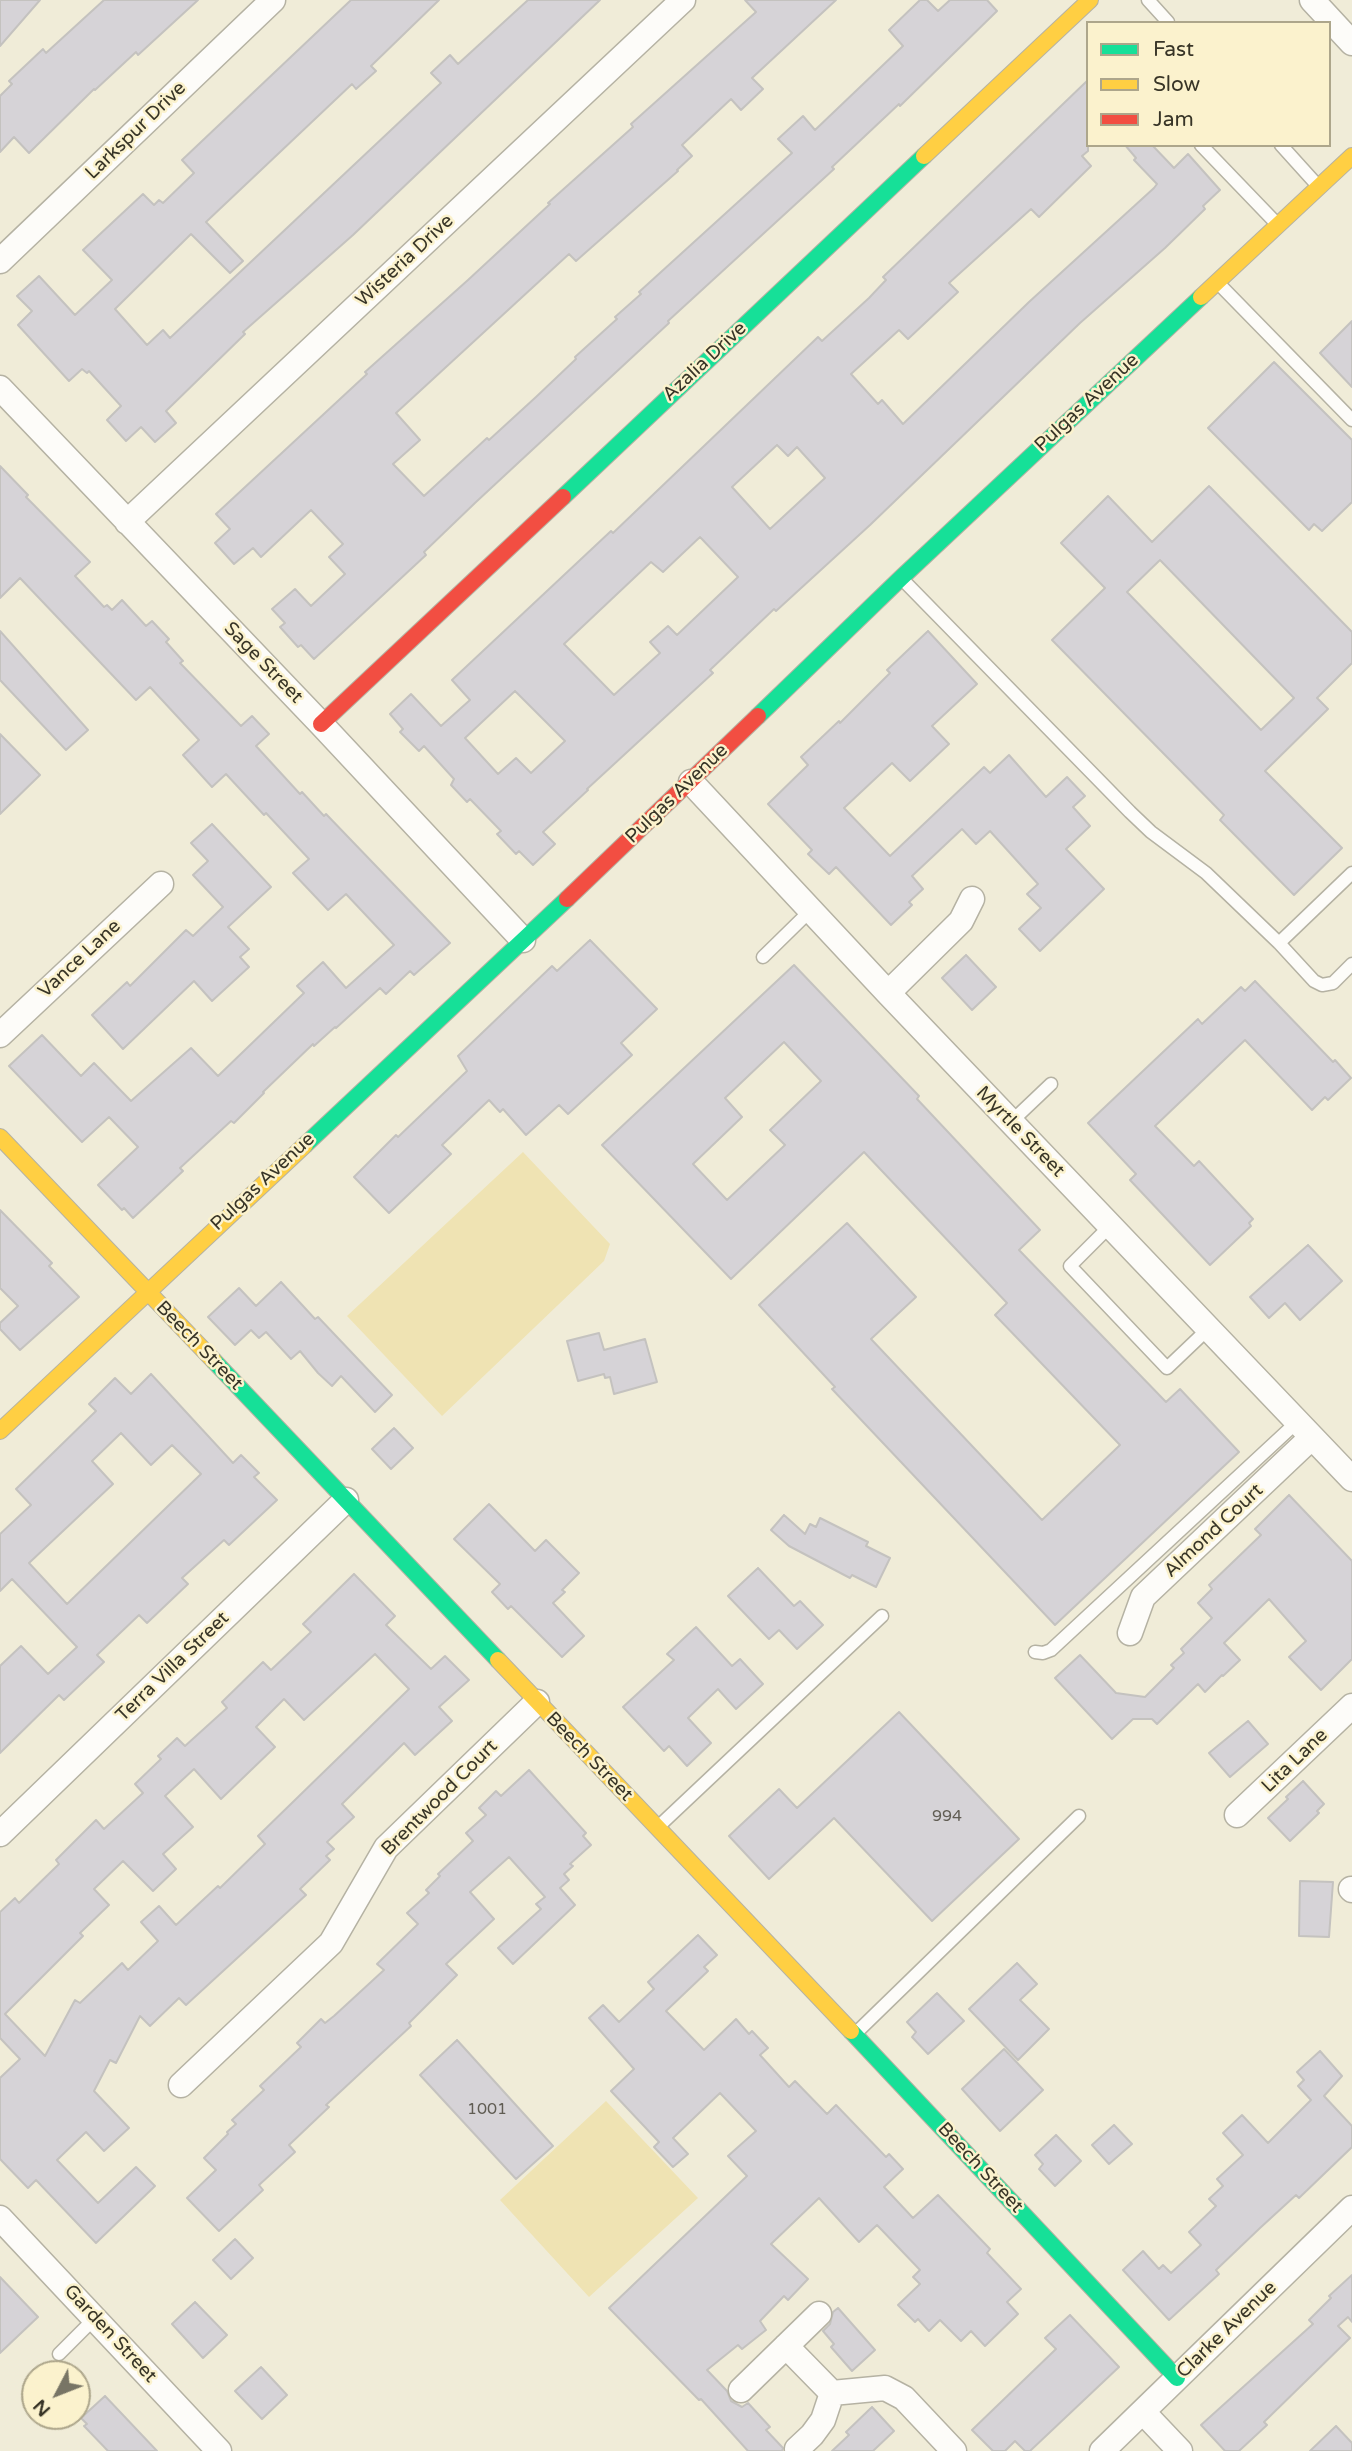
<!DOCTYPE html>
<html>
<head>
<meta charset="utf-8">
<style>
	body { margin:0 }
	#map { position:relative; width:1352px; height:2451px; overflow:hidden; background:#f0ecd8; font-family:"Varela Round",sans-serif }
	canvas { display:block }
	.legend { position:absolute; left:1086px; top:21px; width:245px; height:126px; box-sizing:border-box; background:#fbf2cd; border:2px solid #ada68b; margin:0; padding:9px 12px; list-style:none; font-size:21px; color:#383527 }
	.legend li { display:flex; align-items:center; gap:14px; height:35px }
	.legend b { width:35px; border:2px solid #ada68b }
	.north { position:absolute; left:21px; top:2360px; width:70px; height:70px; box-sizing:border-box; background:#fbf2cd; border:2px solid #ada68b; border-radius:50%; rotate:228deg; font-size:19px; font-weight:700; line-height:28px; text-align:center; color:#383527 }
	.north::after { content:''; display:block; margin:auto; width:24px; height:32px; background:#787565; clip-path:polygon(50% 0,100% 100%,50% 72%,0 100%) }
</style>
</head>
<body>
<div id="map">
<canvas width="1352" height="2451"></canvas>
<ul class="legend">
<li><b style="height:9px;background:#16e098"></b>Fast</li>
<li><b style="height:9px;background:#ffcf43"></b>Slow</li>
<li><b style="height:9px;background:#f24e42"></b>Jam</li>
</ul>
<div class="north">N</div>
</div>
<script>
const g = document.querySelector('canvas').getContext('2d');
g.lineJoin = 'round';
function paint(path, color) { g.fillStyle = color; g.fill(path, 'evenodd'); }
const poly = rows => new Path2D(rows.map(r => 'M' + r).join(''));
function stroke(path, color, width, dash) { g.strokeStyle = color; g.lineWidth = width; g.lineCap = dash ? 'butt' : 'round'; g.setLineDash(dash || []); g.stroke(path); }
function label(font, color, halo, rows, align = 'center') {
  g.font = font + ' "Varela Round",sans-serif'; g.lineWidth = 5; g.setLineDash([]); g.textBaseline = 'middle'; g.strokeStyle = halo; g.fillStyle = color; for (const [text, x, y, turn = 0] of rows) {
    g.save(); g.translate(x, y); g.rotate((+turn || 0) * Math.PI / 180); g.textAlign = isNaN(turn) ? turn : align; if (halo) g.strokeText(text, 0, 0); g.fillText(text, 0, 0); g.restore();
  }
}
const green = poly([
	[523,1152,610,1244,604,1261,442,1416,347,1316],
	[606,2101,698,2198,589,2297,500,2200]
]);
const building = poly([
	[0,0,40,0,0,46,0,0],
	[104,0,198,0,138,55,136,52,95,90,94,89,29,153,14,137,0,152,0,96,12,84,9,81,43,49,46,53,104,0],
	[351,0,439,0,371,66,376,71,356,89,352,84,206,222,243,261,230,273,191,234,115,309,147,345,163,330,170,338,441,83,431,73,450,55,458,64,528,0,600,0,353,235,243,332,245,334,166,411,176,423,155,442,141,427,126,441,107,420,121,406,89,371,87,373,82,369,69,381,18,325,32,311,17,296,39,276,75,315,112,280,83,250,143,194,154,205,159,200,163,203,194,173,182,160,351,0],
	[745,0,836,0,752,78,763,89,741,110,731,99,682,145,692,156,677,170,678,171,576,261,569,254,396,413,420,440,393,464,424,496,487,438,489,440,536,397,576,359,575,357,617,319,615,317,641,294,639,292,792,153,778,139,803,116,815,130,903,46,889,30,920,0,927,0,938,11,950,0,987,0,997,11,900,106,899,104,832,167,834,169,668,321,669,323,476,502,424,552,426,555,314,659,301,645,298,647,280,627,285,623,272,609,295,589,311,606,345,574,329,557,343,544,311,510,261,557,253,548,234,564,215,543,230,529,216,514,367,374,365,372,468,280,550,204,548,203,633,127,631,124,756,12,745,0],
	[1088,80,1088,151,1082,156,1091,166,1039,217,1031,209,949,283,958,292,908,339,899,330,851,374,878,404,882,400,903,424,1029,302,1154,188,1157,184,1134,160,1136,158,1125,145,1152,145,1174,168,1188,154,1220,190,1203,206,1205,209,1165,248,1080,323,870,525,776,611,774,609,710,670,713,673,587,789,588,790,543,832,555,844,533,865,519,851,516,854,497,834,501,831,470,799,467,802,451,785,454,779,424,746,419,751,400,732,403,729,390,714,411,694,441,726,470,700,452,680,611,531,613,533,818,337,822,341,869,298,886,280,883,277,1088,80],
	[777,445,788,456,797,447,825,478,770,529,732,487,777,445],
	[700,537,738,577,677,635,668,626,650,642,660,653,614,695,564,644,651,562,663,572,700,537],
	[515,691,565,741,531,773,516,758,498,774,465,738,515,691],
	[1352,321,1352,387,1320,353,1352,321],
	[1274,362,1352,440,1352,502,1322,531,1314,524,1309,530,1208,428,1274,362],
	[0,466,28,495,26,497,90,562,75,576,104,607,107,605,112,610,122,600,146,626,152,621,169,639,166,642,183,661,180,663,241,726,252,716,269,734,256,746,300,794,302,792,324,816,326,814,450,943,414,975,410,971,386,994,380,988,336,1028,335,1027,314,1046,313,1044,263,1092,264,1093,234,1123,231,1121,180,1168,183,1171,133,1218,124,1208,122,1210,98,1185,138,1147,109,1117,82,1142,9,1066,42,1035,81,1076,94,1063,131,1101,191,1048,218,1076,304,993,297,986,323,962,346,988,394,945,346,894,328,910,293,873,309,859,266,813,264,815,226,774,212,787,183,755,199,740,150,687,136,700,20,578,0,598,0,466],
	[1209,486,1352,632,1352,663,1317,698,1328,709,1265,771,1342,848,1294,895,1220,820,1224,815,1052,640,1105,588,1061,543,1108,496,1152,542,1209,486],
	[1160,560,1294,698,1261,730,1127,592,1160,560],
	[0,631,88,730,66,750,0,680,0,631],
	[928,631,977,684,932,726,949,744,910,781,892,763,844,808,890,856,984,767,990,773,1009,755,1046,797,1067,777,1085,796,1073,807,1090,826,1066,849,1104,889,1040,951,1019,929,1041,908,1027,894,1038,884,990,831,976,844,962,829,912,876,923,889,909,902,912,905,891,925,836,867,829,874,808,854,812,850,768,804,808,765,801,757,839,721,840,723,890,673,887,670,928,631],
	[0,734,40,775,0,814,0,734],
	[212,824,271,887,228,927,249,949,240,957,249,967,212,1001,194,981,123,1049,92,1015,127,982,130,986,186,930,193,936,223,907,193,875,208,861,191,843,212,824],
	[590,940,657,1009,621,1043,632,1055,568,1114,559,1105,526,1135,503,1109,500,1112,489,1100,442,1145,451,1154,389,1213,354,1177,396,1135,398,1137,467,1071,458,1056,552,966,557,971,590,940],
	[966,955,996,987,972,1010,942,978,966,955],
	[794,965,919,1096,917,1099,1040,1230,1019,1250,1166,1402,1180,1389,1239,1452,1055,1625,832,1389,835,1387,759,1305,847,1223,916,1297,871,1339,1042,1520,1120,1445,995,1315,1007,1303,864,1152,731,1279,602,1145,794,965],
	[784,1042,821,1081,770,1130,785,1145,727,1200,693,1164,742,1117,725,1098,784,1042],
	[1255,981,1333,1062,1335,1060,1351,1078,1328,1100,1325,1097,1312,1110,1245,1040,1155,1126,1194,1166,1199,1161,1253,1219,1249,1223,1251,1226,1210,1265,1130,1180,1136,1174,1088,1123,1198,1019,1202,1024,1241,987,1245,991,1255,981],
	[0,1210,52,1263,49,1266,79,1297,20,1350,0,1329,0,1323,18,1306,0,1288,0,1210],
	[1308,1245,1342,1281,1300,1320,1285,1303,1269,1318,1250,1297,1308,1245],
	[281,1282,315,1319,318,1317,392,1395,375,1412,341,1376,332,1386,318,1373,300,1351,291,1359,266,1332,259,1338,251,1330,235,1345,208,1317,239,1288,256,1306,281,1282],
	[599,1333,604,1350,645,1339,657,1382,614,1394,610,1377,605,1378,604,1374,578,1381,567,1341,599,1333],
	[151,1374,233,1463,241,1455,259,1473,254,1477,277,1500,229,1545,224,1540,182,1578,188,1584,147,1623,139,1615,97,1655,104,1662,64,1700,59,1695,0,1753,0,1666,21,1646,48,1674,77,1647,12,1579,0,1591,0,1534,31,1505,16,1489,96,1411,89,1404,115,1378,131,1394,151,1374],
	[121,1433,151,1465,172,1445,201,1474,67,1604,29,1563,113,1484,92,1461,121,1433],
	[394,1428,413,1448,391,1469,372,1449,394,1428],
	[1289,1495,1352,1561,1352,1659,1321,1690,1289,1657,1306,1641,1269,1599,1224,1643,1240,1660,1223,1676,1222,1675,1205,1692,1198,1684,1157,1724,1152,1719,1133,1719,1112,1739,1055,1678,1080,1655,1116,1693,1145,1697,1174,1668,1171,1665,1184,1653,1181,1649,1212,1618,1198,1603,1212,1589,1209,1585,1261,1535,1255,1529,1289,1495],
	[489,1504,535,1551,546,1540,579,1573,562,1590,565,1592,553,1603,584,1636,562,1657,511,1606,508,1609,492,1592,500,1584,454,1539,489,1504],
	[784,1515,805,1534,810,1524,816,1527,820,1518,868,1542,866,1546,890,1558,876,1587,852,1575,850,1578,789,1546,771,1530,784,1515],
	[758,1568,794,1606,800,1601,823,1625,797,1649,779,1630,769,1639,728,1596,758,1568],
	[354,1574,395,1616,386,1625,431,1669,445,1656,469,1680,439,1707,452,1721,415,1755,404,1743,342,1804,354,1817,327,1842,334,1849,326,1856,330,1860,300,1889,306,1895,186,2005,179,1998,150,2026,140,2016,116,2063,110,2060,94,2091,129,2128,104,2151,86,2132,57,2160,98,2203,136,2167,155,2186,96,2243,36,2180,28,2188,0,2159,0,2078,20,2059,0,2038,0,1912,15,1898,19,1903,59,1864,56,1860,96,1820,104,1829,143,1793,135,1784,161,1759,158,1756,177,1738,185,1746,227,1708,222,1702,263,1662,271,1670,311,1632,303,1624,354,1574],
	[375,1654,409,1689,258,1836,265,1844,220,1888,218,1886,176,1925,159,1906,141,1922,158,1941,128,1970,122,1963,80,2003,75,2000,45,2056,5,2014,83,1936,80,1933,109,1905,94,1889,123,1861,153,1891,176,1869,163,1854,193,1827,165,1796,194,1769,221,1799,275,1747,256,1727,284,1699,304,1720,375,1654],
	[696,1627,732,1666,740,1659,763,1684,736,1709,718,1689,688,1718,711,1743,687,1766,669,1746,664,1751,623,1707,674,1660,667,1654,696,1627],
	[899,1712,1019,1839,932,1921,834,1818,769,1879,729,1836,779,1789,797,1808,899,1712],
	[1248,1721,1268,1744,1230,1777,1209,1753,1248,1721],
	[529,1770,586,1833,583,1836,591,1845,570,1864,573,1866,564,1874,569,1880,560,1888,575,1905,513,1964,498,1948,541,1909,536,1904,545,1897,509,1857,470,1892,494,1919,446,1964,457,1975,409,2023,411,2026,326,2105,329,2107,289,2145,295,2152,259,2185,263,2190,219,2231,187,2198,216,2170,204,2158,228,2134,227,2132,236,2124,232,2120,264,2090,260,2086,301,2047,297,2043,321,2019,325,2023,334,2016,384,1970,377,1964,418,1924,407,1913,429,1893,426,1890,440,1876,438,1874,473,1841,466,1833,486,1815,479,1808,496,1791,501,1796,529,1770],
	[1303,1781,1324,1804,1317,1811,1319,1813,1290,1841,1268,1818,1288,1799,1286,1797,1303,1781],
	[1300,1881,1333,1882,1329,1937,1299,1936,1300,1881],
	[698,1935,717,1955,704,1967,708,1971,666,2011,704,2050,736,2019,749,2034,752,2031,768,2048,760,2055,789,2087,795,2081,827,2114,836,2105,886,2157,889,2154,903,2169,884,2187,913,2218,938,2195,990,2249,987,2253,1021,2289,1007,2302,1018,2314,985,2346,971,2331,961,2341,940,2320,929,2331,918,2319,915,2322,898,2305,920,2284,913,2277,920,2270,877,2225,859,2242,819,2198,771,2244,808,2279,788,2300,784,2296,760,2321,766,2330,742,2349,738,2345,707,2370,727,2391,731,2401,742,2407,748,2403,770,2427,766,2430,783,2448,782,2451,748,2451,701,2399,699,2400,609,2308,747,2176,728,2156,756,2131,720,2093,673,2138,688,2154,673,2167,654,2147,659,2142,611,2091,634,2069,589,2018,603,2005,619,2022,654,1989,648,1982,698,1935],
	[1017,1963,1037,1984,1020,2000,1049,2029,1018,2060,969,2009,1017,1963],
	[937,1993,964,2021,928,2054,912,2037,916,2032,907,2022,937,1993],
	[457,2040,553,2146,516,2179,420,2075,457,2040],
	[1004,2049,1043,2090,1000,2131,962,2089,1004,2049],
	[1320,2051,1342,2076,1324,2096,1352,2126,1352,2147,1299,2198,1296,2195,1260,2228,1216,2270,1219,2274,1169,2320,1123,2270,1143,2251,1159,2269,1163,2265,1171,2273,1201,2245,1189,2232,1216,2206,1209,2199,1223,2186,1217,2179,1243,2155,1223,2133,1242,2115,1268,2143,1311,2100,1298,2086,1304,2080,1297,2072,1320,2051],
	[1114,2125,1132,2144,1109,2164,1092,2145,1114,2125],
	[1056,2135,1081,2161,1055,2186,1039,2169,1043,2164,1035,2155,1056,2135],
	[235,2239,253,2258,231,2279,213,2260,235,2239],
	[1352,2275,1352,2322,1348,2317,1338,2326,1350,2338,1264,2422,1267,2425,1239,2451,1225,2451,1201,2425,1313,2324,1309,2320,1331,2298,1329,2296,1352,2275],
	[0,2277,38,2317,0,2353,0,2277],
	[195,2302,227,2335,203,2358,172,2324,195,2302],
	[838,2308,875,2350,852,2371,831,2347,834,2344,823,2331,830,2324,833,2312,838,2308],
	[1070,2315,1119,2367,1030,2451,1025,2451,1015,2441,1005,2451,993,2451,972,2430,1056,2349,1045,2338,1070,2315],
	[261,2367,287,2395,262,2419,235,2391,261,2367],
	[105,2396,157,2451,108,2451,84,2426,87,2424,81,2418,105,2396],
	[872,2407,894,2431,873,2451,832,2451,849,2435,846,2432,872,2407],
	[1336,2426,1352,2443,1352,2451,1310,2451,1336,2426]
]);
const lane = poly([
	[1148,0,1168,22],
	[1201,145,1277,224],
	[1281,145,1318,186],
	[1219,284,1352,420],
	[903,580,1130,812,1151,832,1206,873,1279,943,1314,981,1322,985,1333,983,1352,964],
	[1279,943,1352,873],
	[763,957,811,910],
	[1011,1122,1051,1084],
	[1110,1226,1070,1266,1167,1368,1208,1329],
	[1035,1652,1043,1653,1051,1650,1297,1422],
	[658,1827,882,1616],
	[857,2032,1079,1816],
	[59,2354,95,2318]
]);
const street = poly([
	[1312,0,1352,43],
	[0,261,273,0],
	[0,388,321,724,523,940],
	[127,522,683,0],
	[691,782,888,993,1352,1479],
	[888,993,961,921,972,899],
	[0,1035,161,884],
	[1130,1633,1143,1597,1311,1438],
	[1237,1815,1352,1706],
	[0,1834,346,1500],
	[1351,1889,1352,1890],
	[181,2085,331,1943,386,1848,537,1702],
	[0,2218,219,2451],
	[786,2346,832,2393,885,2388,904,2398,954,2451],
	[741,2390,819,2314],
	[1143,2412,1180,2451],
	[797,2449,812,2435,823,2420,832,2393],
	[1102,2451,1352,2208]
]);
const fast = poly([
	[563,497,924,156],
	[758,716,901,578,1201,297],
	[305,1145,567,899],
	[214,1361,498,1660],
	[851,2031,1177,2378]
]);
const slow = poly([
	[924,156,1090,0],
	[1201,297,1352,156],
	[0,1137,214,1361],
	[0,1431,305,1145],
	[498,1660,851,2031]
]);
const jam = poly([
	[321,724,563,497],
	[567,899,758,716]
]);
const numberNames = [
	["994",947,1817],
	["1001",487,2110]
];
const streetNames = [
	["Larkspur Drive",136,131,-44],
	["Wisteria Drive",405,261,-43],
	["Azalia Drive",705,362,-43],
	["Pulgas Avenue",1087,403,-43],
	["Sage Street",263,663,46],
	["Pulgas Avenue",677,794,-44],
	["Vance Lane",80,959,-43],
	["Myrtle Street",1020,1132,46],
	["Pulgas Avenue",263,1182,-43],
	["Beech Street",199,1346,46],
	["Almond Court",1214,1531,-43],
	["Terra Villa Street",173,1667,-44],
	["Beech Street",589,1757,46],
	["Lita Lane",1295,1761,-44],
	["Brentwood Court",440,1798,-45],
	["Beech Street",980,2168,47],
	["Clarke Avenue",1227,2330,-44],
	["Garden Street",110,2334,47]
];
paint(green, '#efe3b3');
paint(building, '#d6d3d7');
stroke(building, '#c4c2bf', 2);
stroke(lane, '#b5b2a3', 15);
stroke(street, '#b5b2a3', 27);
stroke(fast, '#b5b2a3', 18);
stroke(slow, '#b5b2a3', 18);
stroke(jam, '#b5b2a3', 18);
stroke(lane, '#fdfcf9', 12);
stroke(street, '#fdfcf9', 24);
stroke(fast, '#16e098', 16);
stroke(slow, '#ffcf43', 16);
stroke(jam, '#f24e42', 16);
label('16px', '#605c53', null, numberNames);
label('19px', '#383527', '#fbf2cd', streetNames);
</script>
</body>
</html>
